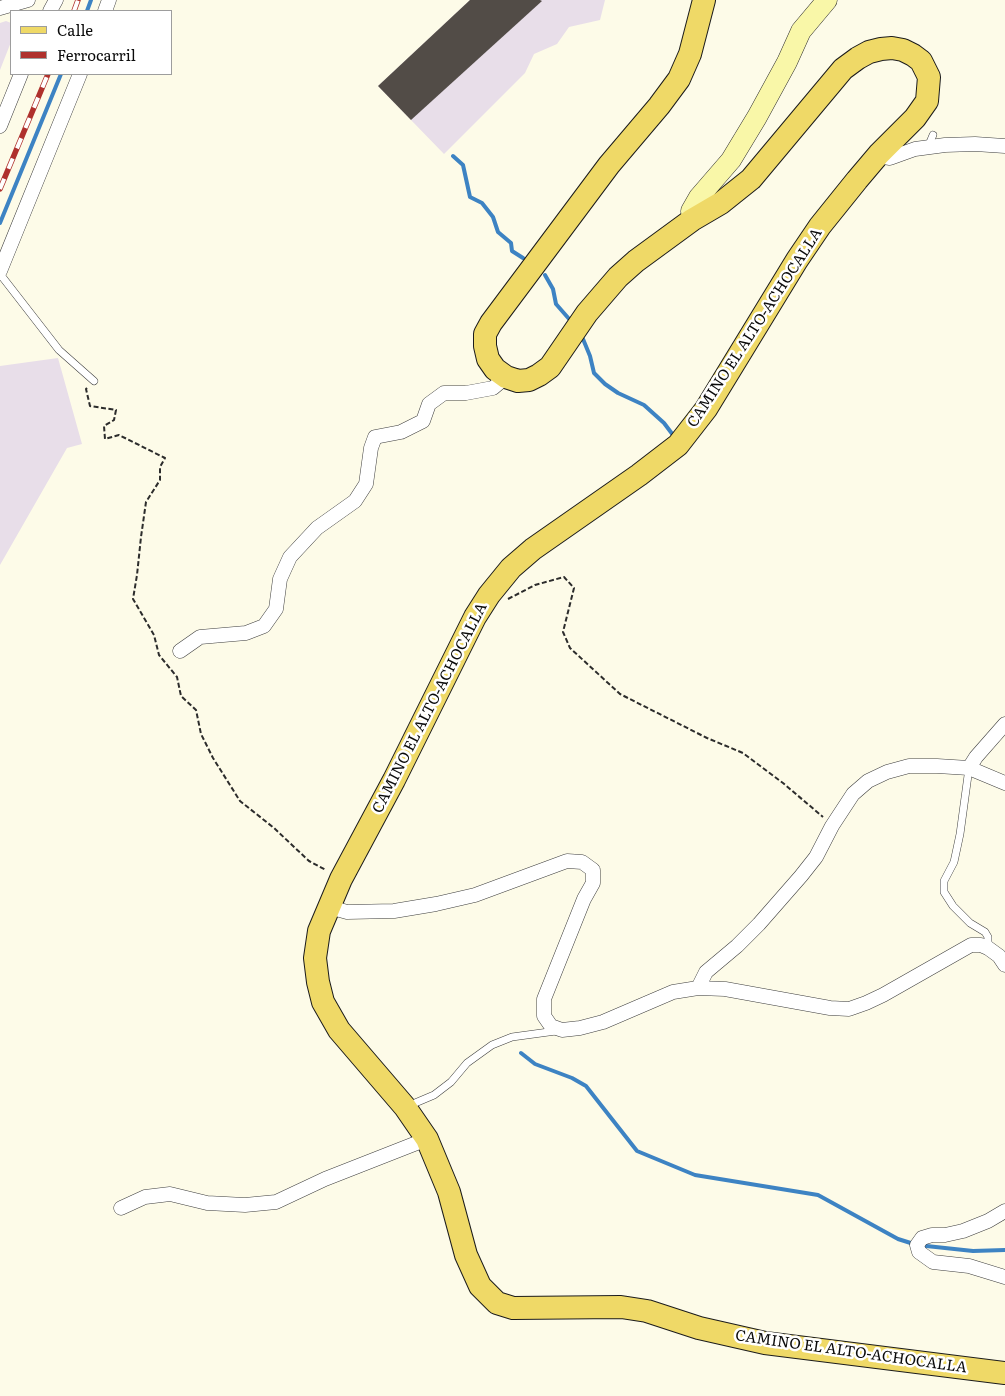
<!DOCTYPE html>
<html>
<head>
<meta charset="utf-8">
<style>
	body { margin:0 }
	#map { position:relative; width:1005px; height:1396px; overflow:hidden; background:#fdfbe8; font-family:Literata,serif }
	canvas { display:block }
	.legend { position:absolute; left:10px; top:10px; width:162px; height:65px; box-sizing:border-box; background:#fff; border:1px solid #9d9d9d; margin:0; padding:6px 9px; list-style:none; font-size:15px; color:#0a0a0a }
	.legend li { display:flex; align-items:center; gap:10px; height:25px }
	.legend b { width:25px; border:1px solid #9d9d9d }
</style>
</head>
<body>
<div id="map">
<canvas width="1005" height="1396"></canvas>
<ul class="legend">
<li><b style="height:6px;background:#efd967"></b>Calle</li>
<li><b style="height:6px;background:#af312d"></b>Ferrocarril</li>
</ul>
</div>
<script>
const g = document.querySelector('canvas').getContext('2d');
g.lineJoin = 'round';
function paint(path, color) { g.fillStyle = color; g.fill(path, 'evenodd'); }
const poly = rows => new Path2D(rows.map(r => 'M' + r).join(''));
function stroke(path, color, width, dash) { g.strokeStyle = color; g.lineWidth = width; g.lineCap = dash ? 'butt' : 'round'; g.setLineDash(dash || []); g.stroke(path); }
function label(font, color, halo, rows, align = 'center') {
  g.font = font + ' Literata,serif'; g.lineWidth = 5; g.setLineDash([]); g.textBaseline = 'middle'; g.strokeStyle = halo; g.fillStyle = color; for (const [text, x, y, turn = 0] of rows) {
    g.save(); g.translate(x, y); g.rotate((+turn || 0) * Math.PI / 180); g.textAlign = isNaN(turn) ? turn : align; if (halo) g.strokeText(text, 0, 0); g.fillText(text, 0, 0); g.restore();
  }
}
const industrial = poly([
	[470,0,605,0,600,20,569,27,557,44,534,54,525,73,444,154,378,86],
	[6,21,11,23,11,42,0,70,0,23],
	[58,358,82,444,67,448,0,565,0,366]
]);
const stream = poly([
	[87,11,91,0],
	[453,156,463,165,470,197,482,203,493,217,498,232,511,243,512,251,523,258],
	[0,223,61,74],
	[545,275,553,289,556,304,570,320],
	[583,339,590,356,594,373,605,384,618,393,644,405,664,423,673,435],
	[521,1053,535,1064,572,1078,586,1086,637,1151,695,1175,818,1195,898,1239,917,1245,973,1251,1005,1250]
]);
const building = poly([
	[470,0,540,0,542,1,411,120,378,86]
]);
const path = poly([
	[87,388,86,389,90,406,116,410,114,420,104,426,105,439,119,435,165,458,160,467,160,480,146,502,141,537,137,575,133,599,154,635,159,655,177,677,181,696,196,710,201,734,213,758,240,801,274,828,309,861,326,870],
	[508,599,535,585,564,577,574,588,563,632,570,648,620,694,707,738,743,753,783,783,823,817]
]);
const lane = poly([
	[928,147,933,135],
	[0,274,59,350,94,381],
	[969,768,960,834,954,862,944,881,944,892,953,906,970,923,985,932,988,937,988,948],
	[408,1106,434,1095,451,1082,467,1063,492,1045,512,1037,556,1031]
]);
const street = poly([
	[0,8,28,0],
	[50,11,56,0],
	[105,11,109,0],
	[0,126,21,74],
	[879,154,884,157,890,158,915,149,945,145,975,144,1005,146],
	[0,271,80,74],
	[180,651,200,637,246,633,264,626,276,609,280,579,290,557,317,528,355,501,366,484,371,448,375,437,401,432,423,421,429,404,444,393,466,393,493,388,506,377],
	[969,768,976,757,1005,724],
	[329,907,347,912,394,911,436,904,475,895,567,861,582,862,593,870,593,883,584,899,544,999,544,1016,551,1026,562,1030,580,1028,603,1022,673,992,698,988,725,989,830,1008,849,1009,866,1003,883,995,971,945,981,945,988,948,999,956,1005,965],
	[698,988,706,972,737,946,759,924,801,876,816,857,832,826,853,794,868,781,887,772,909,766,937,766,969,768,1005,783],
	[121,1208,145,1197,170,1194,207,1203,245,1205,276,1202,325,1179,427,1139],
	[1005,1211,988,1221,963,1231,945,1235,932,1235,922,1238,917,1245,919,1252,933,1262,969,1266,1005,1277]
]);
const secondary = poly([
	[692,220,691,211,699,197,731,160,757,117,787,62,801,31,827,0]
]);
const primary = poly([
	[704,0,690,54,679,79,659,106,609,165,491,323,485,334,485,346,488,359,495,369,506,377,518,381,529,380,539,375,550,367,587,313,618,277,636,261,692,220,721,203,751,179,843,69,858,58,869,52,881,49,892,48,903,50,913,55,921,61,929,77,927,101,915,118,879,154,857,180,820,226,797,260,706,409,678,445,639,475,533,549,511,568,489,595,475,617,394,780,341,879,319,931,315,958,318,982,323,1002,339,1030,405,1107,427,1139,449,1192,466,1255,480,1286,497,1303,513,1308,621,1307,647,1311,699,1328,765,1343,1005,1373]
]);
const rail = poly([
	[74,11,78,0],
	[0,189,48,74]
]);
const streetNames = [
	["CAMINO EL ALTO-ACHOCALLA",755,328,-57],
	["CAMINO EL ALTO-ACHOCALLA",430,708,-63],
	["CAMINO EL ALTO-ACHOCALLA",851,1352,8]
];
paint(industrial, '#e8dee9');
stroke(stream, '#3d83c3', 4);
paint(building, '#524c47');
stroke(lane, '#3d3d3d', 8);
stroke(street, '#3d3d3d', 15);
stroke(secondary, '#2c2c2c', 21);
stroke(primary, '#1b1b1b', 24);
stroke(path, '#2c2c2c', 2, [5, 2.5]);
stroke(lane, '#fff', 7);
stroke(street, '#fff', 14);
stroke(secondary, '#f9f7a8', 20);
stroke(primary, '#efd967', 22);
stroke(rail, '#af312d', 5.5);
stroke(rail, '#fff', 4, [11]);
label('15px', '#0a0a0a', '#fff', streetNames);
</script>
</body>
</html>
